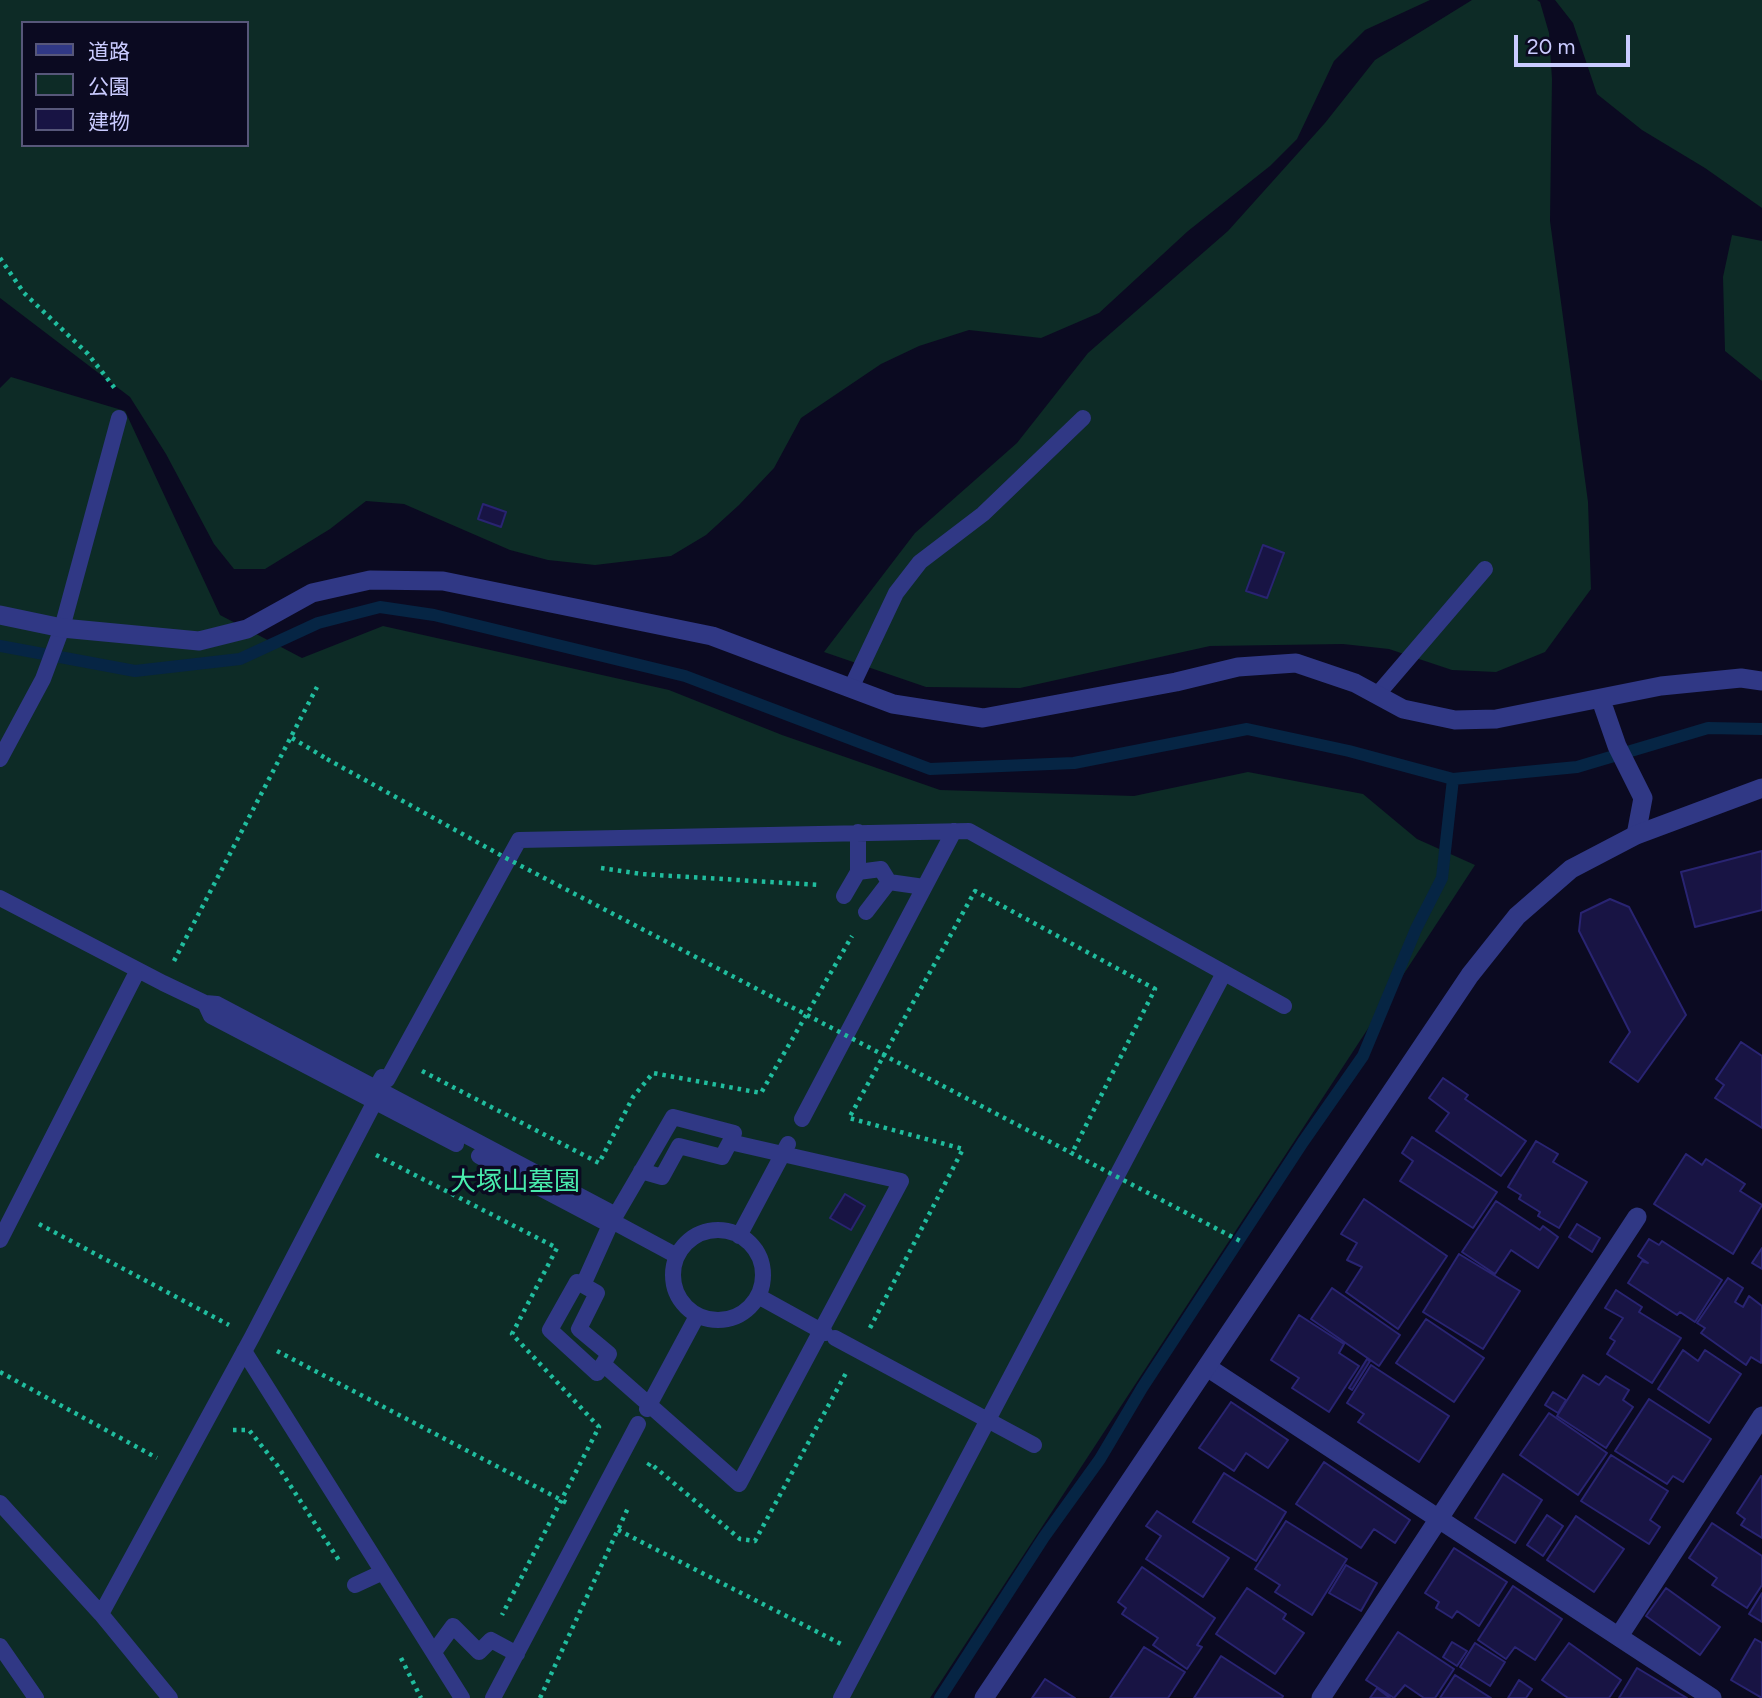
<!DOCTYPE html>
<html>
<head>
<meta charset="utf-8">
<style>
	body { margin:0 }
	#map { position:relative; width:1762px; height:1698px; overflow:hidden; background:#0b0a21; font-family:Figtree,"Noto Sans JP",sans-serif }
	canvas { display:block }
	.legend { position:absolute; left:21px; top:21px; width:228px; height:126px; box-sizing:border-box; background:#0b0a21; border:2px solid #57577a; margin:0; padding:9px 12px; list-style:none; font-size:21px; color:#cacbff }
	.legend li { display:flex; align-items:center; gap:14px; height:35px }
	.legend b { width:35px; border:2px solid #57577a }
	.scale { position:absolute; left:1514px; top:35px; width:116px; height:32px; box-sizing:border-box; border:4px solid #cacbff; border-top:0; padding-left:9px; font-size:21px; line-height:24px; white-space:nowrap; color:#cacbff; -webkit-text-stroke:5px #0b0a21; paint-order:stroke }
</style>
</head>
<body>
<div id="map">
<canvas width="1762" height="1698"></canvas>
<ul class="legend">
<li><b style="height:9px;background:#303885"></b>道路</li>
<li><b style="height:19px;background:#0d2b26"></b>公園</li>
<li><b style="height:19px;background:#181444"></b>建物</li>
</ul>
<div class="scale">20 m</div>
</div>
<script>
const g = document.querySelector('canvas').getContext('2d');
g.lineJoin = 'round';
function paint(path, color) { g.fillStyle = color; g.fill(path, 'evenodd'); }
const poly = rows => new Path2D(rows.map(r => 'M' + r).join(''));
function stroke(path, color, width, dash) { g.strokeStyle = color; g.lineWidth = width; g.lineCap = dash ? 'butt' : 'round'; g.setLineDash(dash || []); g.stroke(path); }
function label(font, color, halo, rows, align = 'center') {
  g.font = font + ' Figtree,"Noto Sans JP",sans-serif'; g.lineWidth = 7; g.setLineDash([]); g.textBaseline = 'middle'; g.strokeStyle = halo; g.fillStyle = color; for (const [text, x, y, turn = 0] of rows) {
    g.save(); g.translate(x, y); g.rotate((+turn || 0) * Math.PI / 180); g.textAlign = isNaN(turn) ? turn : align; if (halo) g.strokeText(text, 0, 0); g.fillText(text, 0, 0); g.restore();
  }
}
const green = poly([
	[0,0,1430,0,1365,30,1334,61,1297,139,1270,166,1188,231,1099,313,1041,338,969,330,919,346,881,364,801,418,774,468,739,505,706,535,671,556,595,565,548,560,510,550,404,504,366,501,330,529,265,569,234,569,214,544,166,454,130,397,0,298],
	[23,23,247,23,247,145,23,145],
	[1472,0,1537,0,1540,2,1549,33,1552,79,1550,221,1588,502,1591,589,1545,652,1496,672,1452,670,1389,649,1343,644,1210,646,1020,688,926,687,824,652,915,533,1017,443,1088,353,1228,231,1325,123,1375,60],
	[1555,0,1762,0,1762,208,1705,168,1642,130,1597,94,1573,23],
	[1732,235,1762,241,1762,381,1725,351,1723,277],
	[11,377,125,411,220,615,302,658,383,626,669,690,782,735,940,790,1134,796,1248,772,1363,794,1417,839,1475,865,930,1698,0,1698,0,388]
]);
const stream = poly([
	[0,646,135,671,240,659,318,623,380,607,434,615,685,676,930,769,1074,763,1247,729,1349,751,1453,779,1577,767,1708,728,1762,729],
	[940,1698,1044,1537,1100,1459,1142,1388,1303,1142,1363,1056,1416,929,1442,878,1453,779]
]);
const building = poly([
	[483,504,506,512,501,527,478,519,483,504],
	[1263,545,1284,553,1267,598,1246,591,1263,545],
	[1762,851,1762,910,1695,927,1681,872,1762,851],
	[1610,899,1629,907,1686,1015,1638,1082,1610,1062,1630,1032,1579,931,1581,913,1610,899],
	[1741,1042,1762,1056,1762,1128,1715,1098,1724,1085,1716,1079,1741,1042],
	[1443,1078,1468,1095,1465,1099,1526,1141,1501,1176,1436,1131,1449,1113,1429,1098,1443,1078],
	[1412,1137,1497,1192,1473,1228,1400,1181,1413,1161,1402,1153,1412,1137],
	[1536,1141,1558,1154,1553,1162,1587,1182,1559,1228,1538,1216,1540,1212,1519,1199,1521,1195,1508,1187,1536,1141],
	[1686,1154,1702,1165,1706,1159,1745,1184,1740,1191,1762,1205,1733,1254,1654,1204,1686,1154],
	[845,1194,865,1206,851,1230,830,1218,845,1194],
	[1364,1199,1447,1256,1398,1329,1346,1292,1362,1267,1347,1260,1357,1243,1341,1234,1364,1199],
	[1496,1201,1540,1230,1543,1226,1558,1237,1538,1268,1511,1250,1495,1274,1462,1252,1496,1201],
	[1577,1224,1600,1238,1592,1252,1569,1237,1577,1224],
	[1649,1239,1659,1245,1662,1241,1722,1280,1695,1322,1680,1312,1677,1315,1628,1283,1642,1261,1648,1263,1638,1256,1649,1239],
	[1762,1248,1762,1269,1752,1263,1762,1248],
	[1459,1254,1520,1291,1483,1349,1423,1312,1459,1254],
	[1728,1278,1743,1288,1735,1302,1743,1307,1749,1296,1762,1306,1761,1363,1751,1357,1746,1365,1701,1333,1705,1328,1697,1323,1728,1278],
	[1332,1288,1400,1335,1379,1366,1311,1319,1332,1288],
	[1616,1290,1642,1307,1639,1312,1681,1338,1652,1383,1607,1354,1615,1341,1610,1338,1623,1318,1605,1308,1616,1290],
	[1299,1315,1344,1344,1339,1353,1359,1366,1329,1412,1292,1388,1299,1378,1271,1360,1299,1315],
	[1426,1319,1484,1358,1454,1402,1396,1363,1426,1319],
	[1683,1350,1698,1361,1705,1350,1741,1374,1709,1423,1658,1389,1683,1350],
	[1367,1359,1370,1361,1352,1390,1349,1388,1367,1359],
	[1371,1365,1449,1416,1419,1462,1358,1422,1364,1414,1347,1403,1371,1365],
	[1583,1375,1599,1385,1606,1376,1629,1390,1623,1400,1633,1407,1606,1448,1557,1416,1583,1375],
	[1553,1392,1566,1400,1558,1413,1545,1405,1553,1392],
	[1649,1399,1711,1439,1683,1482,1673,1476,1667,1484,1615,1451,1649,1399],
	[1231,1402,1288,1440,1268,1468,1246,1453,1234,1471,1199,1448,1231,1402],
	[1549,1413,1607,1453,1578,1495,1520,1455,1549,1413],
	[1611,1455,1668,1491,1650,1520,1660,1527,1649,1544,1581,1501,1611,1455],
	[1324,1462,1410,1520,1395,1543,1374,1529,1361,1548,1296,1504,1324,1462],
	[1224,1473,1286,1512,1256,1561,1193,1522,1224,1473],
	[1503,1474,1542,1500,1515,1543,1475,1518,1503,1474],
	[1761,1476,1762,1477,1762,1538,1741,1525,1745,1519,1737,1513,1761,1476],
	[1157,1511,1229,1558,1203,1597,1146,1559,1161,1536,1146,1526,1157,1511],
	[1547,1515,1563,1526,1543,1556,1527,1545,1547,1515],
	[1576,1516,1624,1549,1594,1592,1547,1560,1576,1516],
	[1286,1521,1347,1559,1312,1615,1275,1592,1280,1585,1255,1569,1286,1521],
	[1712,1523,1762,1556,1762,1585,1747,1608,1712,1585,1717,1578,1689,1558,1712,1523],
	[1454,1548,1507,1582,1479,1626,1457,1611,1452,1618,1436,1608,1439,1602,1425,1593,1454,1548],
	[1346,1565,1377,1583,1361,1611,1329,1593,1346,1565],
	[1142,1567,1215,1618,1197,1645,1202,1647,1187,1669,1153,1645,1158,1638,1122,1614,1126,1608,1118,1602,1142,1567],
	[1513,1586,1562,1619,1535,1660,1515,1647,1506,1659,1478,1640,1513,1586],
	[1247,1588,1286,1614,1283,1619,1304,1633,1275,1674,1216,1634,1247,1588],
	[1666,1588,1720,1627,1700,1655,1646,1616,1666,1588],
	[1762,1593,1762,1622,1749,1614,1762,1593],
	[1398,1632,1454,1669,1435,1698,1424,1698,1405,1685,1394,1698,1366,1680,1398,1632],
	[1755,1639,1762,1643,1762,1698,1731,1680,1755,1639],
	[1452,1642,1467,1651,1457,1666,1443,1657,1452,1642],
	[1475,1643,1505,1662,1490,1686,1460,1667,1475,1643],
	[1569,1643,1621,1680,1609,1698,1568,1698,1542,1680,1569,1643],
	[1144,1647,1185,1672,1168,1698,1110,1698,1144,1647],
	[1221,1656,1283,1696,1282,1698,1194,1698,1221,1656],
	[1637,1668,1687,1698,1619,1698,1637,1668],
	[1455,1675,1491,1698,1440,1698,1455,1675],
	[1045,1679,1075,1698,1032,1698,1045,1679],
	[1519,1680,1532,1689,1526,1698,1508,1698,1519,1680],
	[1377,1688,1390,1698,1370,1698,1377,1688]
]);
const path = poly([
	[0,258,24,293,88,354,117,391],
	[292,738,327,759],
	[601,868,641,874,819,885],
	[174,961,317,687],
	[422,1071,599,1163,633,1097,653,1073,761,1093,852,936],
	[376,1155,557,1248,512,1334,599,1427,502,1615],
	[39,1224,229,1325],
	[870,1328,963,1149,849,1118,975,891,1155,989,1071,1155],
	[277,1351,567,1503],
	[0,1372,157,1458],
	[233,1430,249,1430,277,1465,340,1562],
	[648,1466,650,1463,740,1539,755,1541,846,1373],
	[618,1530,841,1644],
	[401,1658,421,1698],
	[540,1698,628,1508]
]);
const service = poly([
	[851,688,896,593,920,562,983,514,1083,418],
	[1377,695,1485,569],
	[0,759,43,679,62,628,119,418],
	[858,832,858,872,881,869,889,882,924,887],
	[844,896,858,872],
	[0,898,163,983,205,1003,217,1004,616,1215],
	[866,912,889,882],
	[205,1003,211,1016,456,1144],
	[376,1088,382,1077,387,1080,519,840,969,831,1284,1006],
	[673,1117,734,1133,730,1142,901,1181,739,1484,603,1364,597,1373,550,1330,577,1282,583,1285,610,1225,673,1117],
	[802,1119,954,831],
	[479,1156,610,1225],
	[641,1171,662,1177,679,1146,722,1157,730,1142],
	[612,1221,677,1256],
	'673 1275a45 45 0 1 1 90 0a45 45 0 1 1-90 0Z',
	[739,1236,788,1144],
	[0,1240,138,970],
	[583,1285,597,1293,579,1329,609,1354,603,1364],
	[758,1296,825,1333],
	[835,1338,1034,1445],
	[244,1351,462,1698],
	[647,1409,697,1316],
	[0,1503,101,1614,170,1698],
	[355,1585,383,1572],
	[101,1614,252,1337,371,1109],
	[0,1646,36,1698],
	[434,1652,453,1626,479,1652,491,1640,517,1654],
	[493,1698,638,1424],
	[841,1698,1224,973]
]);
const minor = poly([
	[0,615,62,628,199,641,247,629,312,593,370,580,443,581,712,636,893,704,983,718,1176,682,1238,667,1296,663,1355,683,1403,709,1455,720,1496,719,1661,686,1741,678,1762,681],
	[1601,700,1617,746,1643,798,1636,835],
	[1207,1367,1712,1698],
	[1619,1636,1762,1416],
	[1321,1698,1637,1217]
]);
const tertiary = poly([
	[984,1698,1470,975,1517,916,1571,869,1636,835,1762,788]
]);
const pathBridge = poly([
	[327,759,504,857,1244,1243]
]);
const parkNames = [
	["大塚山墓園",515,1182]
];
paint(green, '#0d2b26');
stroke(stream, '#062544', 12);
paint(building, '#181444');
stroke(building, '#292472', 2);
stroke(path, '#20bd9e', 4.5, [3.5, 5]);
stroke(service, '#303885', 16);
stroke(minor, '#303885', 19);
stroke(tertiary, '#303885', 19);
stroke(pathBridge, '#20bd9e', 4.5, [3.5, 5]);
label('26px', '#49ecad', '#0b0a21', parkNames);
</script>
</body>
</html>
